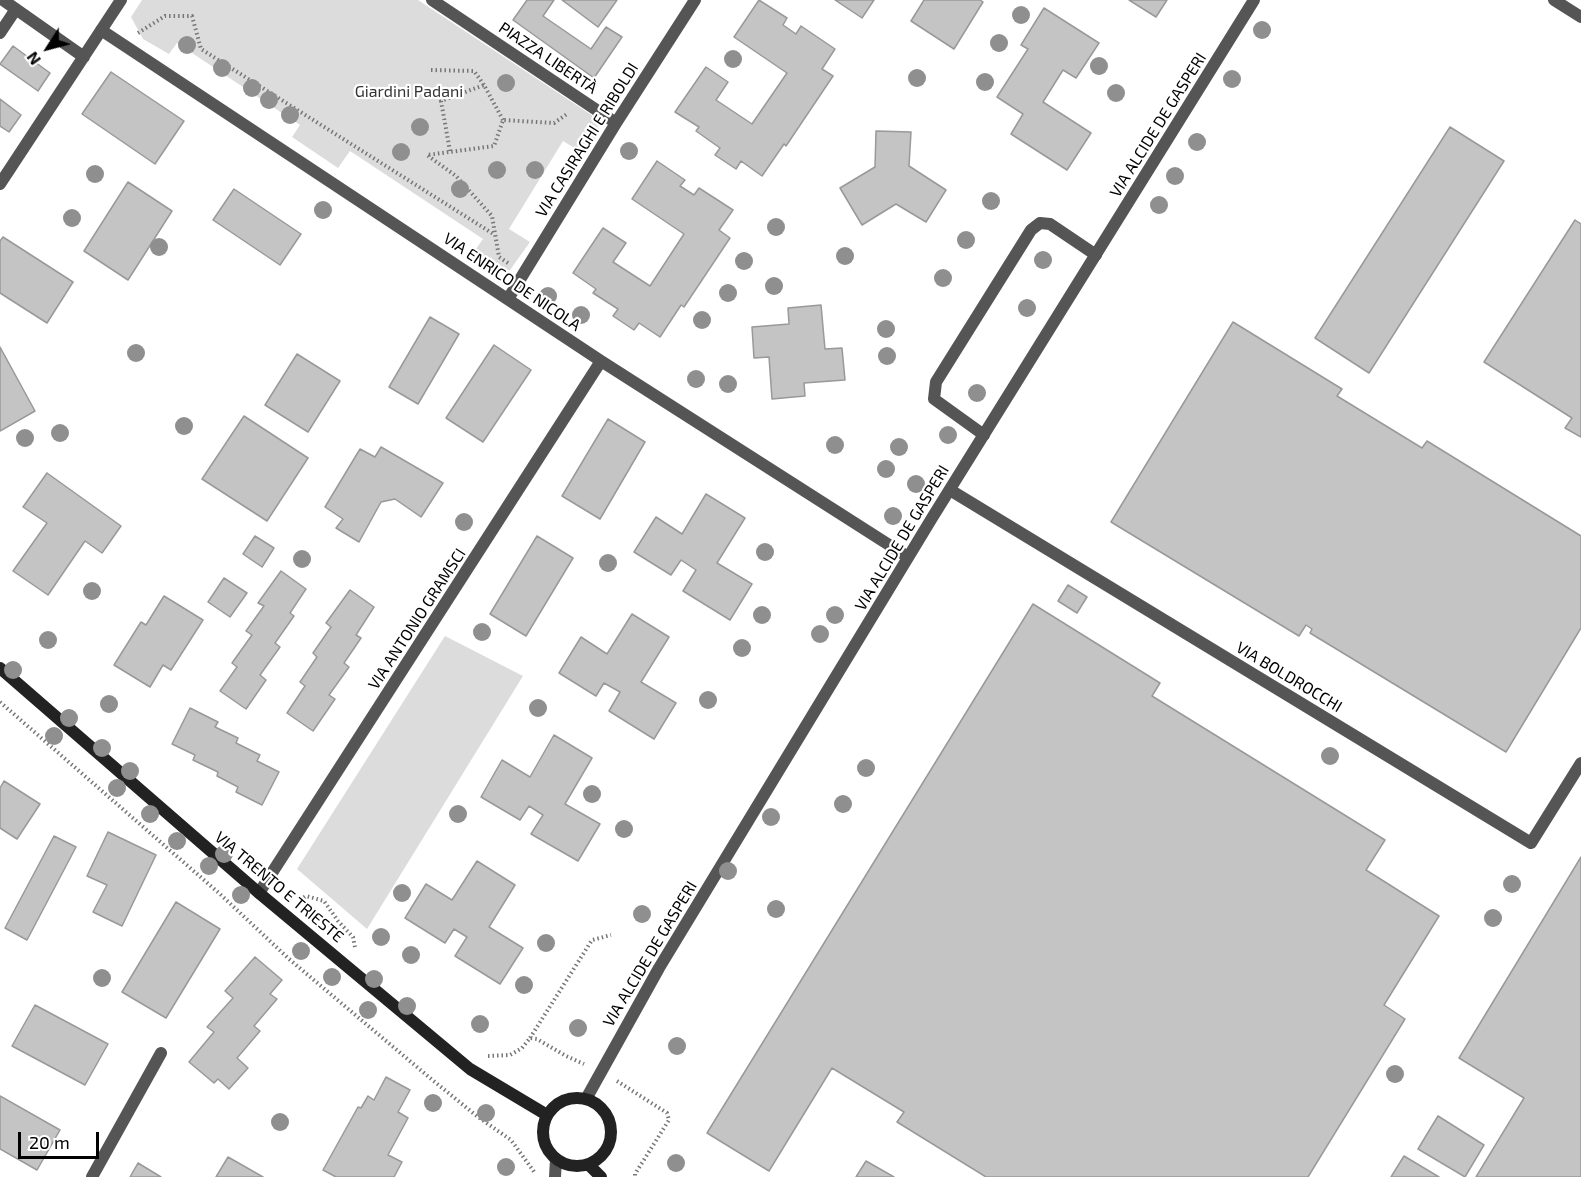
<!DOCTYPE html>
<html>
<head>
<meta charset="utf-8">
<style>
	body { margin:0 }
	#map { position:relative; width:1581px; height:1177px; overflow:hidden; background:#fff; font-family:"Exo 2",sans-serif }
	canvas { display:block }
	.north { position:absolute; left:18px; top:18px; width:60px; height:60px; -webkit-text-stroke:4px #fff; paint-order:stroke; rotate:234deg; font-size:16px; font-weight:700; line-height:24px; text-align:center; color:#000 }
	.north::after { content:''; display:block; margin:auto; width:21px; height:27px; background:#000; clip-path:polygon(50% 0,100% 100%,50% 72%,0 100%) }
	.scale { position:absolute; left:18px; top:1132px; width:81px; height:27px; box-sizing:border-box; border:3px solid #000; border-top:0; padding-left:8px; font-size:18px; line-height:21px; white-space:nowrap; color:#000; -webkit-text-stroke:4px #fff; paint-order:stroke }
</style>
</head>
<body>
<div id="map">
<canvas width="1581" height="1177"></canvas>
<div class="north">N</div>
<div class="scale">20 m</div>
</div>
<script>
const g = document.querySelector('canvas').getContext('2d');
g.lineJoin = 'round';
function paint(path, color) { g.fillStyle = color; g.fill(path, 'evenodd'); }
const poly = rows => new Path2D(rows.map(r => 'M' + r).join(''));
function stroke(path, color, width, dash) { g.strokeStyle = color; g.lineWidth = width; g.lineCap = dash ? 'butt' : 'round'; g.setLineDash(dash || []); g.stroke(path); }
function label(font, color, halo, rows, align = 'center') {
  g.font = font + ' "Exo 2",sans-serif'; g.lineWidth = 4.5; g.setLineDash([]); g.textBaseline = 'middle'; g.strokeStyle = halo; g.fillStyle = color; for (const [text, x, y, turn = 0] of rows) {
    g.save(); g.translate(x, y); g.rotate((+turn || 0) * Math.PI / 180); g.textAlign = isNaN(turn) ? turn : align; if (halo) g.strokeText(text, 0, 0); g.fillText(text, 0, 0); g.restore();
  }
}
const green = poly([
	[142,0,418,0,593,116,600,132,584,154,563,141,509,229,530,242,510,270,496,272,471,256,483,239,350,151,338,168,292,137,300,125,177,43,169,54,143,39,131,17],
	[445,636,523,676,367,929,297,869]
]);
const building = poly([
	[527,0,554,0,543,16,591,49,606,27,622,37,594,78,513,20,527,0],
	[562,0,617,0,598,27,562,0],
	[759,0,787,18,783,25,796,34,801,26,835,49,822,69,833,76,786,146,784,144,762,176,741,161,736,169,715,155,720,148,696,131,699,127,675,112,706,67,728,82,716,100,752,124,787,73,734,37,759,0],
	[835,0,874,0,862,18,835,0],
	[924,0,980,0,983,2,954,49,911,21,924,0],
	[1129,0,1167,0,1156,17,1129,0],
	[1044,8,1099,43,1076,78,1063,70,1043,102,1091,133,1067,170,1011,134,1023,114,997,97,1028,49,1021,45,1044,8],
	[13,46,50,73,38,91,0,64,13,46],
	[111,72,184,121,155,164,82,114,111,72],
	[0,99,21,115,9,132,0,126,0,99],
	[1450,127,1504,161,1369,373,1315,338,1450,127],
	[876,131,911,132,909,166,946,190,926,222,896,204,862,225,840,188,875,167,876,131],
	[657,161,685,180,680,186,694,195,699,188,733,210,719,230,730,238,684,307,681,305,660,337,639,323,634,330,613,316,618,309,593,293,596,289,573,273,603,228,626,243,613,262,650,286,684,234,632,199,657,161],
	[128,182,172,211,128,280,84,251,128,182],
	[234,189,301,234,280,265,213,220,234,189],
	[1575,220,1581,224,1581,437,1565,428,1572,418,1484,362,1575,220],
	[3,237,73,282,47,323,0,293,0,241,3,237],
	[821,305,825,349,842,348,845,380,804,383,805,396,772,399,769,357,754,358,752,327,789,324,788,308,821,305],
	[430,317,459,334,418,404,389,387,430,317],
	[1233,322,1342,389,1337,396,1422,448,1427,441,1581,536,1581,628,1506,752,1310,633,1312,629,1306,625,1299,636,1111,522,1233,322],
	[494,345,531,370,483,442,446,418,494,345],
	[0,347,35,411,0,431,0,347],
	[297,354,340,381,308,432,265,405,297,354],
	[244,416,308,458,267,521,202,479,244,416],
	[608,419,645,442,600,519,562,496,608,419],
	[381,447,443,483,421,517,395,499,381,502,359,542,336,528,343,519,325,507,360,449,375,457,381,447],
	[47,473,121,526,102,553,85,541,48,595,13,571,47,523,23,507,47,473],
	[706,494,745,518,717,563,752,584,730,620,683,591,696,570,681,560,671,575,634,552,656,517,682,534,706,494],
	[255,536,274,548,262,567,243,554,255,536],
	[537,536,573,558,526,636,490,614,537,536],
	[281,571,306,589,290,613,294,616,275,643,280,647,260,675,266,680,246,709,220,691,237,667,232,663,252,635,246,631,264,606,258,603,281,571],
	[224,578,247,593,230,617,208,602,224,578],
	[1068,585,1087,597,1077,613,1058,601,1068,585],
	[350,590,374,607,356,635,361,638,344,663,349,667,329,695,335,699,313,731,287,713,305,686,300,682,317,657,313,653,331,627,326,623,350,590],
	[164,596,203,620,171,670,163,665,150,687,114,665,141,622,146,625,164,596],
	[1033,604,1160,683,1152,696,1385,840,1366,870,1439,916,1384,1005,1405,1019,1308,1177,986,1177,897,1122,904,1112,832,1068,769,1171,707,1133,1033,604],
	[632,614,669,637,641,682,676,703,654,739,609,711,620,692,604,683,596,696,559,673,581,637,607,654,632,614],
	[190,708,218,722,215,727,238,738,236,743,260,755,257,761,279,772,262,805,236,792,238,787,217,776,218,772,193,760,195,755,172,744,190,708],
	[554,735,592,758,565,804,600,824,578,861,531,834,543,815,529,806,520,820,481,797,502,760,530,777,554,735],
	[4,781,40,804,17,839,0,828,0,788,4,781],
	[108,832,156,855,122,926,93,912,107,885,87,876,108,832],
	[54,836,76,847,27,940,5,928,54,836],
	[1581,857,1581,1177,1476,1177,1524,1098,1459,1058,1581,857],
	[477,861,515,885,489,927,523,948,500,984,455,956,467,937,454,929,445,943,405,918,426,884,452,900,477,861],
	[176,902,220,929,166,1018,122,992,176,902],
	[255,957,282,980,270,994,277,999,254,1026,260,1031,237,1058,248,1068,229,1089,218,1079,214,1083,189,1062,214,1032,207,1027,233,998,225,991,255,957],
	[35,1005,108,1044,85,1085,12,1046,35,1005],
	[386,1077,410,1090,398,1112,408,1118,388,1155,402,1162,394,1177,336,1177,323,1170,358,1107,361,1108,368,1096,374,1100,386,1077],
	[0,1096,60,1130,37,1170,0,1149,0,1096],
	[1438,1116,1484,1145,1465,1177,1418,1149,1438,1116],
	[1404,1156,1439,1177,1391,1177,1404,1156],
	[228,1157,263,1177,216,1177,228,1157],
	[866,1161,894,1177,856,1177,866,1161],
	[138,1163,161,1177,130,1177,138,1163]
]);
const path = poly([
	[138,33,165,16,192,16,201,49,495,235],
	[431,70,474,71,484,85],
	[450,151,441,101,484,85,503,120],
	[508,263,499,257,492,216,456,176,427,155,494,146,503,120,554,123,567,114],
	[0,702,220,894,289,959,430,1078,478,1117,511,1140,535,1173],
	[300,900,306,896,324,901,338,921,353,937,355,947],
	[530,1038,592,940,611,935],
	[488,1056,510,1055,522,1048,530,1038,537,1039,566,1056,584,1064],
	[617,1081,667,1113,669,1120,635,1174,635,1177]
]);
const lane = poly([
	[984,435,934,399,936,382,1031,230,1040,223,1050,224,1096,255],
	[950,490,1531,843,1581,763],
	[92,1177,161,1053]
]);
const street = poly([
	[3,0,84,57],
	[432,0,616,123],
	[1554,0,1581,17],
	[101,30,601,361,908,557],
	[0,33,16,9],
	[0,184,121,0],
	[508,299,616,123,695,0],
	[259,893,601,361],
	[586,1099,659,968,932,518,1254,0],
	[555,1177,556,1159]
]);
const secondary = poly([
	[0,668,259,893,470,1069,547,1115],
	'543 1132a34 34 0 1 1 68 0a34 34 0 1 1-68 0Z',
	[589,1165,601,1177]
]);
const trees = [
	[1021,15],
	[1262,30],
	[999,43],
	[187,45],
	[733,59],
	[1099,66],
	[222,68],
	[917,78],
	[1232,79],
	[985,82],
	[506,83],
	[252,88],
	[1116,93],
	[269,100],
	[290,115],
	[420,127],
	[1197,142],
	[629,151],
	[401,152],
	[497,170],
	[535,170],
	[95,174],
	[1175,176],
	[460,189],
	[991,201],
	[1159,205],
	[323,210],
	[72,218],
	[776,227],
	[966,240],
	[159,247],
	[845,256],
	[1043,260],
	[744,261],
	[943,278],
	[774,286],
	[728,293],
	[548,296],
	[1027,308],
	[581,315],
	[702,320],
	[886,329],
	[136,353],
	[887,356],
	[696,379],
	[728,384],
	[977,393],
	[184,426],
	[60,433],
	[948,435],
	[25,438],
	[835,445],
	[899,447],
	[886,469],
	[916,484],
	[893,516],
	[464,522],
	[765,552],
	[302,559],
	[608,563],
	[92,591],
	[762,615],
	[835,615],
	[482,632],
	[820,634],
	[48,640],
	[742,648],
	[13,670],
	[708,700],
	[109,704],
	[538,708],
	[69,718],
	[54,736],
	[102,748],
	[1330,756],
	[866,768],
	[130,771],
	[117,788],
	[592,794],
	[843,804],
	[150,814],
	[458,814],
	[771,817],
	[624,829],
	[177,841],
	[224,854],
	[209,866],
	[728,871],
	[1512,884],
	[402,893],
	[241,895],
	[776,909],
	[642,914],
	[1493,918],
	[381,937],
	[546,943],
	[301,951],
	[411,955],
	[332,977],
	[102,978],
	[374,979],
	[524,985],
	[407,1006],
	[368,1010],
	[480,1024],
	[578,1028],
	[677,1046],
	[1395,1074],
	[433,1103],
	[486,1113],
	[280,1122],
	[676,1163],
	[506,1167]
];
const streetNames = [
	["PIAZZA LIBERTÀ",548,58,34],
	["VIA ALCIDE DE GASPERI",1158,125,-58],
	["VIA CASIRAGHI E RIBOLDI",587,140,-58],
	["VIA ENRICO DE NICOLA",512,282,34],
	["VIA ALCIDE DE GASPERI",902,538,-59],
	["VIA ANTONIO GRAMSCI",417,619,-57],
	["VIA BOLDROCCHI",1289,677,31],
	["VIA TRENTO E TRIESTE",279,887,40],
	["VIA ALCIDE DE GASPERI",650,954,-59]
];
const parkNames = [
	["Giardini Padani",409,92]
];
paint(green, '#dcdcdc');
paint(building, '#c4c4c4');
stroke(building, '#999', 1.5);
stroke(path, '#777', 4, [1.5, 3]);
stroke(lane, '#555', 12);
stroke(street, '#555', 12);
stroke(secondary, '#222', 12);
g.fillStyle = '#8f8f8f';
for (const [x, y] of trees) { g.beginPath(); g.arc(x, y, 9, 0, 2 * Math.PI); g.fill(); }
label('16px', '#000', '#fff', streetNames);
label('16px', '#333', '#fff', parkNames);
</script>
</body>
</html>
